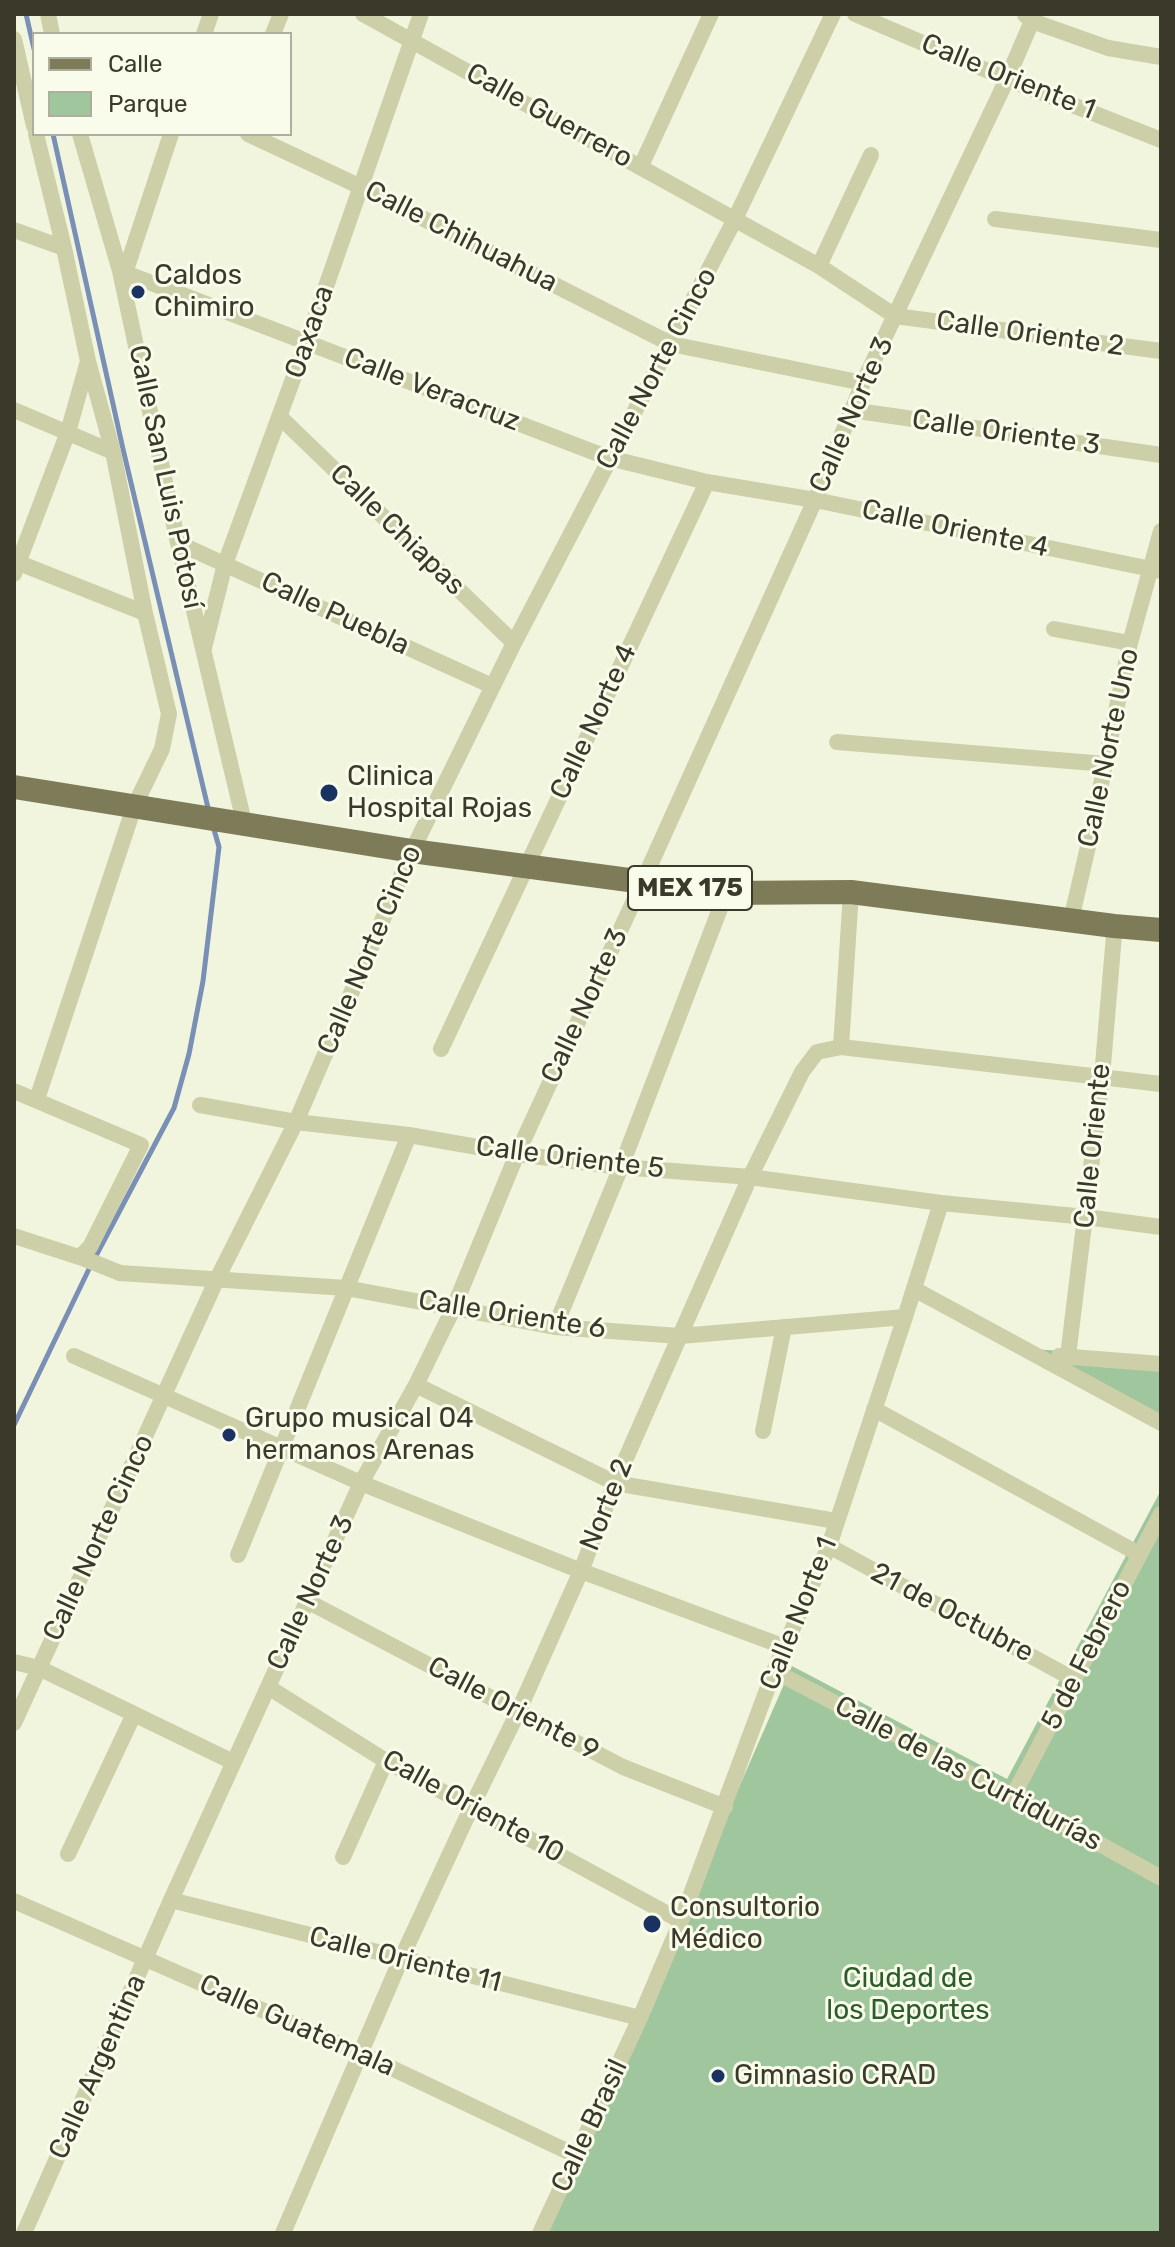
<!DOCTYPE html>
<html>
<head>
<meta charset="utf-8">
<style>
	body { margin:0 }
	#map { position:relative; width:1175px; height:2247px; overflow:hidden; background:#f2f5dd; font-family:Rubik,sans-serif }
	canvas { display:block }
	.frame { position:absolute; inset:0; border:16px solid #3b3929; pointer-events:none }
	.legend { position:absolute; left:32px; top:32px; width:260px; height:104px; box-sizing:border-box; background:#f9fceb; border:2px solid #adae9d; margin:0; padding:10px 14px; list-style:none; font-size:24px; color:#3b3929 }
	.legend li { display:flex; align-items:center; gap:16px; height:40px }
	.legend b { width:40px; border:2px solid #adae9d }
</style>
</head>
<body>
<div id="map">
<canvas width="1175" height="2247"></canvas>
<div class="frame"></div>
<ul class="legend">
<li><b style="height:10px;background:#7e7b58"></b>Calle</li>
<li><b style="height:22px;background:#9fc69c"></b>Parque</li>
</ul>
</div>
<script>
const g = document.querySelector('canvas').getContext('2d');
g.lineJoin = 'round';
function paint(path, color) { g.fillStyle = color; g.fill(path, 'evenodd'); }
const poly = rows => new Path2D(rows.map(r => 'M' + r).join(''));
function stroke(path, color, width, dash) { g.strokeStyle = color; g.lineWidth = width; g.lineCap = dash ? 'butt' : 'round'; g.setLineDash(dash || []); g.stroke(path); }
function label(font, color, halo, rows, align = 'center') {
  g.font = font + ' Rubik,sans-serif'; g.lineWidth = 6; g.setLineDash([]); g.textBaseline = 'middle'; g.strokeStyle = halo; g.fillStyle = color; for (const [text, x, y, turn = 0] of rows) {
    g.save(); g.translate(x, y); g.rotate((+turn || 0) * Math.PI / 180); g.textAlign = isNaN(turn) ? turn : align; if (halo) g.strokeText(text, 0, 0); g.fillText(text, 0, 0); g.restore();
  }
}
const green = poly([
	[1033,1349,1161,1358,1161,1431],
	[1161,1490,1161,2233,544,2233,792,1666,1007,1779]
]);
const stream = poly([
	[26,14,34,49],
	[53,134,123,449,209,812],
	[14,1425,89,1269,174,1108,189,1054,203,981,219,847,213,826]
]);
const street = poly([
	[48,14,52,34],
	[363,14,819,266,895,316,1161,351],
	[855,14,1007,79,1161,140],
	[1025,15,1032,21,1108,48,1161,57],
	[204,34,211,14],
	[273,34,281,14],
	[14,39,34,126],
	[36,134,64,248,88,361,113,452,145,613,169,714,162,749,134,807,37,1099],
	[80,134,120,271,178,543,244,822],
	[248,134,361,187,671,344,863,383],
	[641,166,711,14],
	[995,219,1161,240],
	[14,230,64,248],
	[819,266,871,155],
	[120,271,609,458,707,482,815,500,1161,571],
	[125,273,171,134],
	[14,410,113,452],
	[851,410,1161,455],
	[280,417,514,643],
	[178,543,492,686],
	[14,561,145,613],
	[14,574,68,432,88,361],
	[1054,629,1130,643],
	[204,648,225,564,307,341,421,14],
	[837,742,1106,764],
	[1071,920,1090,838,1130,643,1161,531],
	[841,1047,851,892],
	[441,1049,707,482],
	[14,1091,141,1145,90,1247,80,1257],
	[200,1105,296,1122,409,1135,517,1154,621,1167,750,1177,941,1203,1086,1217,1161,1227],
	[14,1236,85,1259,120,1273,346,1288,555,1327,680,1336,905,1317],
	[914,1289,1161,1423],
	[555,1327,621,1167,726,893],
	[74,1356,361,1483,581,1571,785,1647],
	[1059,1356,1161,1364],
	[1068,1356,1102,1077,1114,935],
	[416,1385,615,1483,836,1521],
	[874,1409,1139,1554],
	[763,1431,784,1327],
	[829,1546,1075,1680],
	[238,1555,409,1135],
	[307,1601,623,1767,725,1807],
	[14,1662,39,1668,233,1762],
	[774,1671,1013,1796,1161,1878],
	[268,1687,386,1761,681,1921],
	[14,1723,217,1279,296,1122,412,851,514,643,735,219,833,14],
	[1013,1796,1161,1514],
	[68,1854,134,1714],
	[343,1857,386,1761],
	[171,1900,640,2018],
	[14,1901,362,2054,577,2156],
	[24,2233,171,1900,361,1483,416,1385,454,1307,517,1154,643,881,815,500,863,383,1007,79,1032,21],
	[283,2233,401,1959,472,1806,518,1712,581,1571,615,1483,750,1177,802,1072,817,1052,841,1047,1161,1084],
	[540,2233,640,2018,681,1921,774,1671,829,1546,905,1317,941,1203]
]);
const primary = poly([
	[14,787,412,851,726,893,851,892,1114,926,1161,930]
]);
const markers = [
	[138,292,8,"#1a3261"],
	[329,793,10,"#1a3261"],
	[229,1435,8,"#1a3261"],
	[652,1924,10,"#1a3261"],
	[718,2076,8,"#1a3261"]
];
const shields = [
	[690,888,124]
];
const shieldNames = [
	["MEX 175",690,888]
];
const streetNames = [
	["Calle Oriente 1",1008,77,22],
	["Calle Guerrero",549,116,29],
	["Calle Chihuahua",461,237,27],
	["Oaxaca",310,332,-71],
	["Calle Oriente 2",1030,334,8],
	["Calle Norte Cinco",657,369,-62],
	["Calle Veracruz",432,390,21],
	["Calle Norte 3",852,415,-66],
	["Calle Oriente 3",1006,433,8],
	["Calle San Luis Potosí",165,477,78],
	["Calle Oriente 4",955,529,12],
	["Calle Chiapas",397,530,44],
	["Calle Puebla",335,614,25],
	["Calle Norte 4",594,722,-65],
	["Calle Norte Uno",1109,748,-78],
	["Calle Norte Cinco",370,950,-67],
	["Calle Norte 3",585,1006,-65],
	["Calle Oriente",1093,1146,-84],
	["Calle Oriente 5",570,1158,7],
	["Calle Oriente 6",512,1315,9],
	["Norte 2",607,1505,-68],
	["Calle Norte Cinco",99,1538,-65],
	["Calle Norte 3",311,1593,-65],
	["21 de Octubre",952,1613,28],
	["Calle Norte 1",799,1614,-68],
	["5 de Febrero",1087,1655,-63],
	["Calle Oriente 9",513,1709,28],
	["Calle de las Curtidurías",968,1774,28],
	["Calle Oriente 10",473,1807,29],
	["Calle Oriente 11",405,1960,14],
	["Calle Guatemala",297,2026,24],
	["Calle Argentina",98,2067,-66],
	["Calle Brasil",590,2126,-65]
];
const poiNames = [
	["Caldos",154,276],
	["Chimiro",154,308],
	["Clinica",347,777],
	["Hospital Rojas",347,809],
	["Grupo musical 04",245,1419],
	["hermanos Arenas",245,1451],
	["Consultorio",670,1908],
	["Médico",670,1940],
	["Gimnasio CRAD",734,2076]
];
const parkNames = [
	["Ciudad de",908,1979],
	["los Deportes",908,2011]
];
paint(green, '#9fc69c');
stroke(stream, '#798fb5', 5);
stroke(street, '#cdcfa8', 16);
stroke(primary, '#7e7b58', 24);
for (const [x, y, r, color] of markers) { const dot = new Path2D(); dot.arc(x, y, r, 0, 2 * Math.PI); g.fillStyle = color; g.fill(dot); stroke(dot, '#f9fceb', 3); }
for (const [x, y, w] of shields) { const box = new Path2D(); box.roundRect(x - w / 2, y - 22, w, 44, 6); g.fillStyle = '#f9fceb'; g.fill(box); stroke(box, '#3b3929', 2); }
label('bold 26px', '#3b3929', null, shieldNames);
label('28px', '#3b3929', '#f9fceb', streetNames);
label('28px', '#3b3929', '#f9fceb', poiNames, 'left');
label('28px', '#2c5c2a', '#f9fceb', parkNames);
</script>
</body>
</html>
